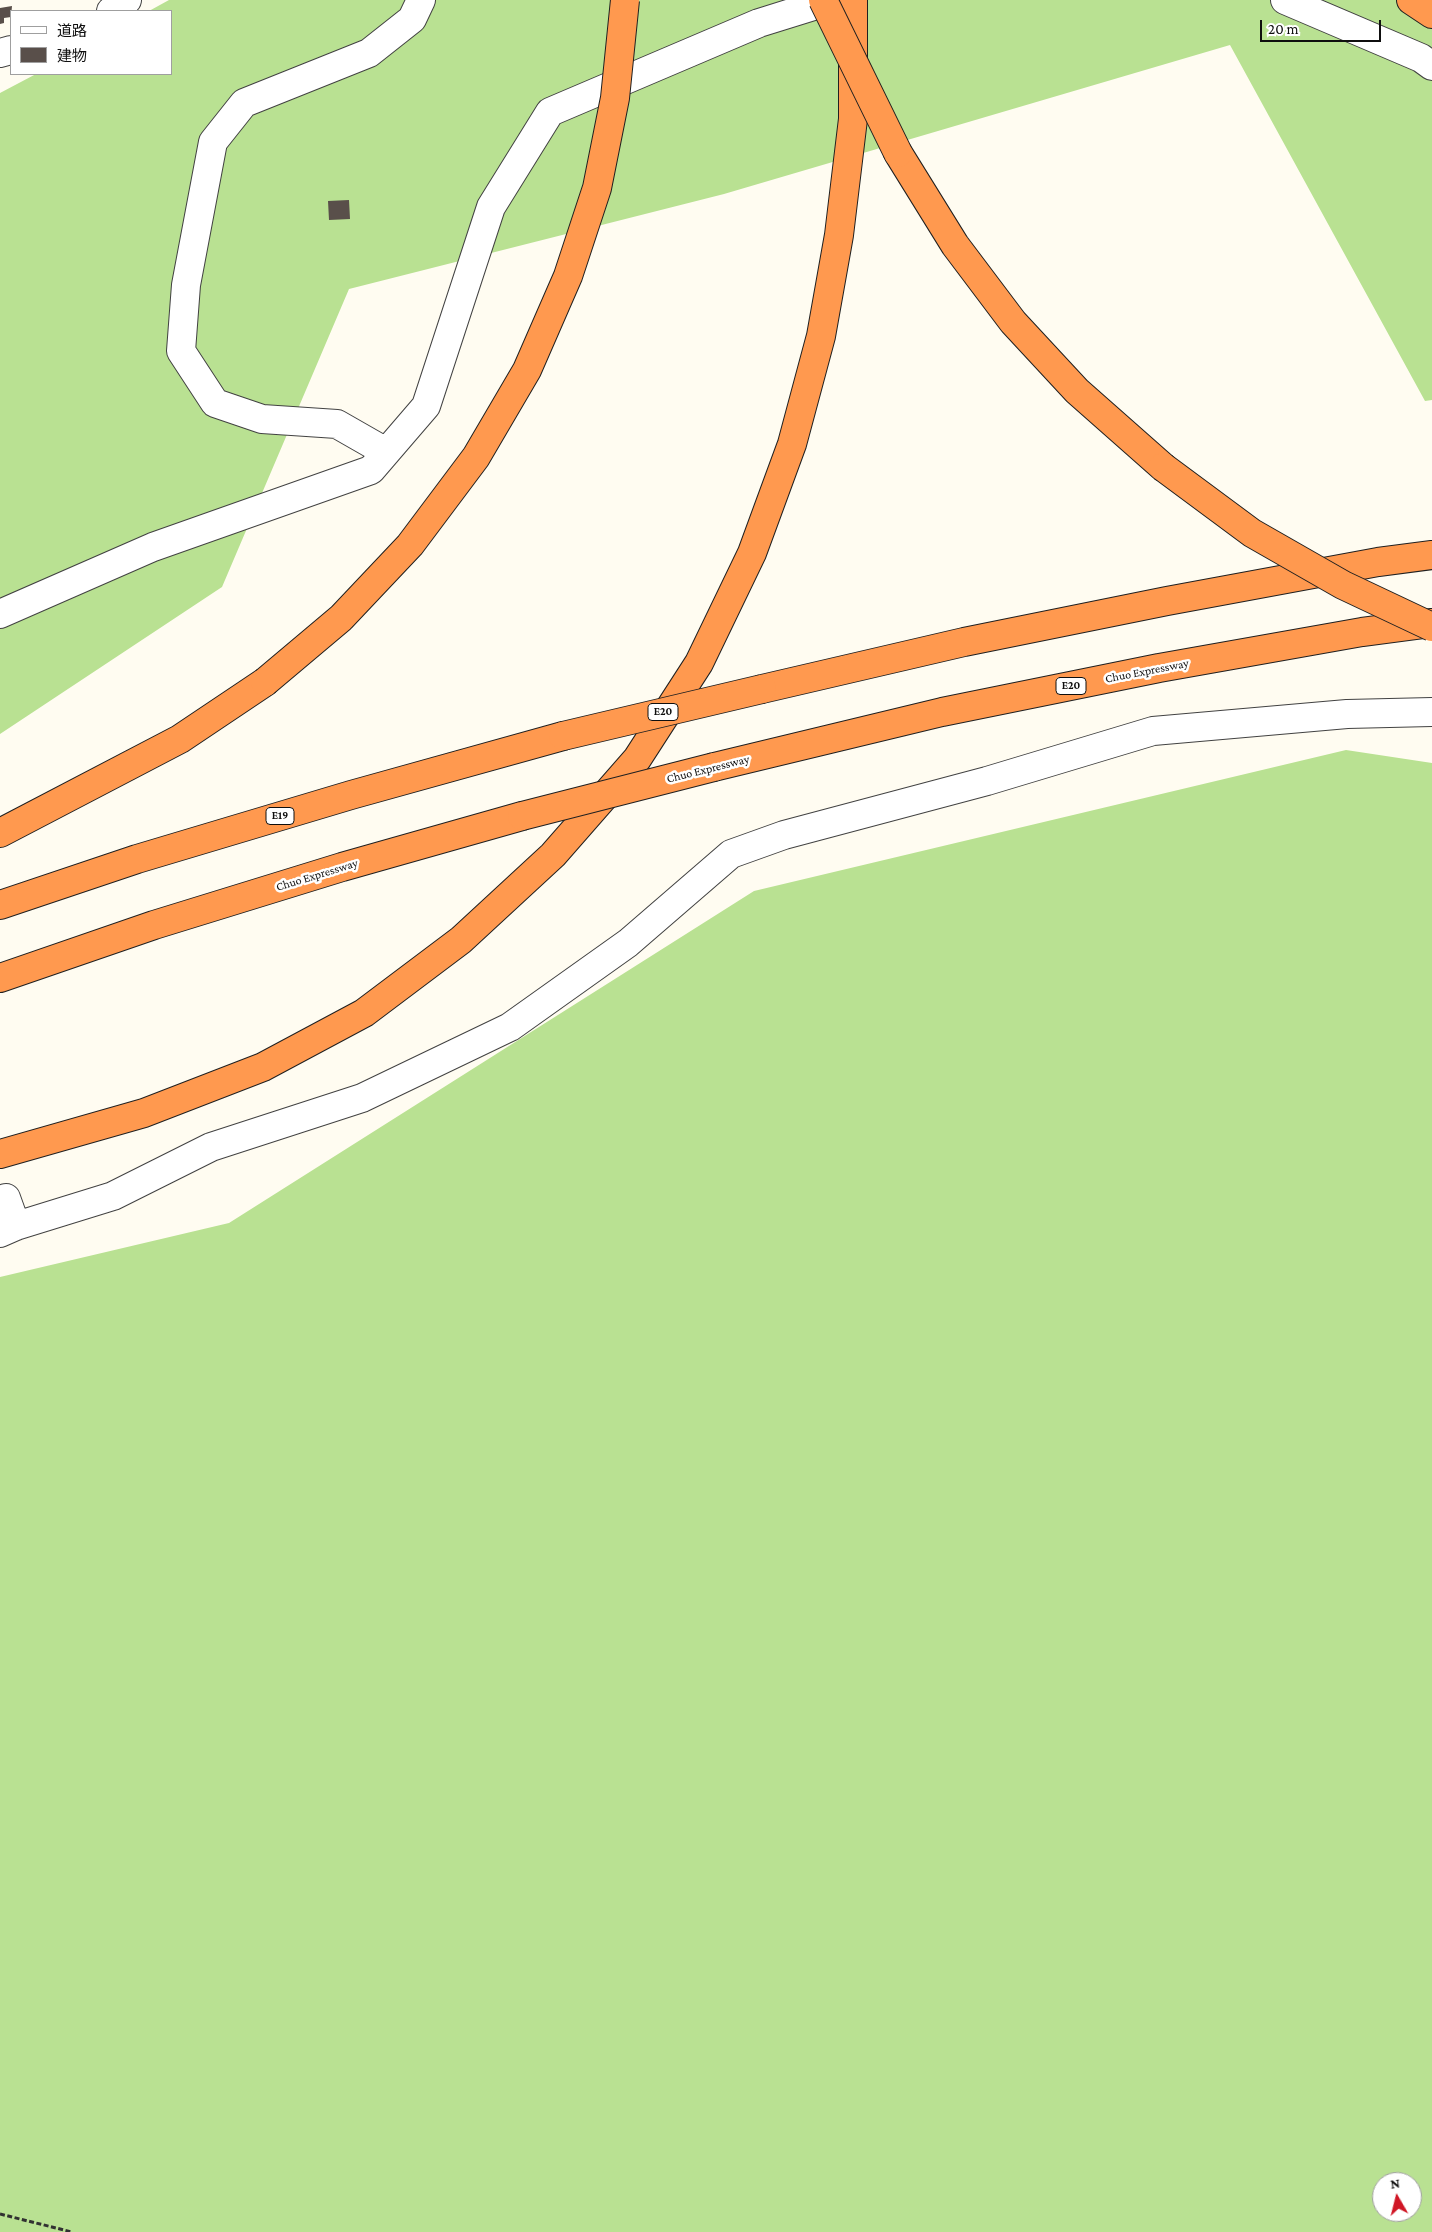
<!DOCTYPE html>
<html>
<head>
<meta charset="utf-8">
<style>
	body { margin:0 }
	#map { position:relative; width:1432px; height:2232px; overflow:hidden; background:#fffcf1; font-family:"Crimson Pro","Noto Sans JP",serif }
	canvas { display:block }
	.legend { position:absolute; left:10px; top:10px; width:162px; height:65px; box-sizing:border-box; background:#fff; border:1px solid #9f9f9f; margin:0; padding:6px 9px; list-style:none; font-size:15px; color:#0f0f0f }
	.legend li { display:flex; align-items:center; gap:10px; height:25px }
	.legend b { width:25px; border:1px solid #9f9f9f }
	.north { position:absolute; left:1372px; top:2172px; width:50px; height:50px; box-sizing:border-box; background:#fff; border:1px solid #9f9f9f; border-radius:50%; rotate:352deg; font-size:14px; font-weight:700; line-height:20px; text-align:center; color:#0f0f0f }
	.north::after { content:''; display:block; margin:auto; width:18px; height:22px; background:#d01625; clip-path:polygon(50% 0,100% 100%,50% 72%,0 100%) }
	.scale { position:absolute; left:1260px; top:20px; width:121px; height:22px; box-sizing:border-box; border:2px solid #0f0f0f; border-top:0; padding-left:6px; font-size:15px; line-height:18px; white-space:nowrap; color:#0f0f0f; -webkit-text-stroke:4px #fff; paint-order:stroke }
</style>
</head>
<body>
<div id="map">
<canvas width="1432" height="2232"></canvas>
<ul class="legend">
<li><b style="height:6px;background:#fff"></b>道路</li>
<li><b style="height:14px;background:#594f4a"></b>建物</li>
</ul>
<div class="north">N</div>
<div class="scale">20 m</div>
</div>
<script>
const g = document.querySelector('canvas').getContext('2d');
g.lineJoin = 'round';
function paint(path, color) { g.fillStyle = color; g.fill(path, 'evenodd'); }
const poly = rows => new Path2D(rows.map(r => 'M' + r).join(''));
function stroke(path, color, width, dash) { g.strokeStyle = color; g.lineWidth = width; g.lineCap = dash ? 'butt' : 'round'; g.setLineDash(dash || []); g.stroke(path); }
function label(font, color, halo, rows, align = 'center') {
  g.font = font + ' "Crimson Pro",serif'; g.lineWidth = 5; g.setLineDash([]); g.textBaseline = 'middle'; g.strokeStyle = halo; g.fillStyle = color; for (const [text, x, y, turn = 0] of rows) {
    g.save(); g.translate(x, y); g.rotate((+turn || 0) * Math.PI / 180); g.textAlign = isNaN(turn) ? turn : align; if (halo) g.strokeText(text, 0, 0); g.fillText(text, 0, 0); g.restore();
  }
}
const forest = poly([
	[169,0,1432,0,1432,400,1425,401,1230,45,724,194,349,289,222,587,0,734,0,93,36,74,171,74,171,11,149,11],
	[1346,750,1432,763,1432,2232,0,2232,0,1277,229,1223,754,891],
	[1382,2182,1412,2182,1412,2212,1382,2212]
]);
const building = poly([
	[12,6,11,17,4,18,4,23,0,24,0,8],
	[349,200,350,219,329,220,328,201]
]);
const path = poly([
	[0,2214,72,2232]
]);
const minor = poly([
	[1285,0,1421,58,1432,66],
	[111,11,127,0],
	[0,53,11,50],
	[386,452,337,424,262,419,215,403,181,351,186,285,213,142,244,103,369,53,412,19,421,0],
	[0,614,153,547,371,470,426,406,491,207,550,112,759,23,833,0],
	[6,1198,16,1226],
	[0,1233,16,1226,113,1196,211,1147,362,1098,510,1027,628,943,731,854,784,835,987,781,1153,731,1347,714,1432,712]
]);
const highway = poly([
	[1411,0,1432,14],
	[898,153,955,245,1013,322,1077,391,1163,467],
	[762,689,964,642,1167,601,1378,562,1432,555],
	[714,767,942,712,1159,668,1362,632,1432,623],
	[0,833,180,739,265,682],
	[0,905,137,859,351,795,563,736],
	[0,978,154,925,342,867,522,816],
	[0,1154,144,1113,263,1067,364,1013,461,940,553,855,637,759,699,663,752,553,792,444,821,336,839,235,853,119,853,0]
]);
const highwayBridge = poly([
	[823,0,898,153],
	[1163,467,1252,533,1343,585,1432,627],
	[265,682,341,618,410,545,476,457,527,370,568,276,597,188,615,98,625,0],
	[563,736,762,689],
	[522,816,714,767]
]);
const shields = [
	[1071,686,30],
	[663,712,30],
	[280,816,28]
];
const shieldNames = [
	["E20",1071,686],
	["E20",663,712],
	["E19",280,816]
];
const streetNames = [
	["Chuo Expressway",1147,671,-11],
	["Chuo Expressway",708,769,-14],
	["Chuo Expressway",317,875,-17]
];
paint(forest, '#b9e192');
paint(building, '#594f4a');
stroke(minor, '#424242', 30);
stroke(highway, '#202020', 30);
stroke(path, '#313131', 3, [5, 2.5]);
stroke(minor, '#fff', 28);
stroke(highway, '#ff994f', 28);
stroke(highwayBridge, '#202020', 30, []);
stroke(highwayBridge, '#ff994f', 28);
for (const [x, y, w] of shields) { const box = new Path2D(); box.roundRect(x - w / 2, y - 8.5, w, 17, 4); g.fillStyle = '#fff'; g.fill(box); stroke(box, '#0f0f0f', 1); }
label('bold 11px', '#0f0f0f', null, shieldNames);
label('12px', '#0f0f0f', '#fff', streetNames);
</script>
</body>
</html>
